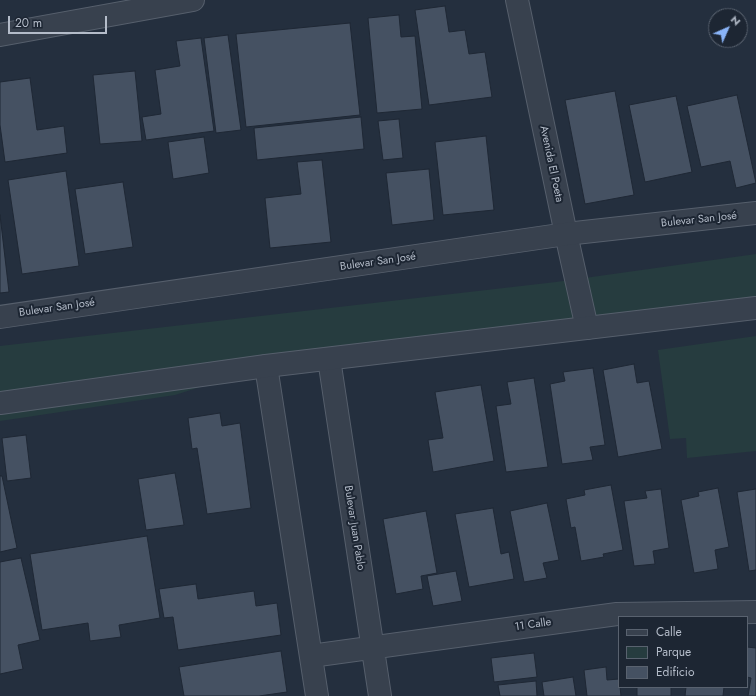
<!DOCTYPE html>
<html>
<head>
<meta charset="utf-8">
<style>
	body { margin:0 }
	#map { position:relative; width:756px; height:696px; overflow:hidden; background:#242f3e; font-family:Jost,sans-serif }
	canvas { display:block }
	.legend { position:absolute; left:618px; top:616px; width:130px; height:72px; box-sizing:border-box; background:#1d2633; border:1px solid #59626f; margin:0; padding:5px 7px; list-style:none; font-size:12px; color:#b4bcc9 }
	.legend li { display:flex; align-items:center; gap:8px; height:20px }
	.legend b { width:20px; border:1px solid #59626f }
	.north { position:absolute; left:708px; top:8px; width:40px; height:40px; box-sizing:border-box; background:#1d2633; border:1px solid #59626f; border-radius:50%; rotate:45deg; font-size:11px; font-weight:700; line-height:16px; text-align:center; color:#b4bcc9 }
	.north::after { content:''; display:block; margin:auto; width:14px; height:18px; background:#8ab4f8; clip-path:polygon(50% 0,100% 100%,50% 72%,0 100%) }
	.scale { position:absolute; left:8px; top:16px; width:99px; height:18px; box-sizing:border-box; border:2px solid #b4bcc9; border-top:0; padding-left:5px; font-size:12px; line-height:14px; white-space:nowrap; color:#b4bcc9; -webkit-text-stroke:3px #1d2633; paint-order:stroke }
</style>
</head>
<body>
<div id="map">
<canvas width="756" height="696"></canvas>
<ul class="legend">
<li><b style="height:5px;background:#38414e"></b>Calle</li>
<li><b style="height:11px;background:#263c3f"></b>Parque</li>
<li><b style="height:11px;background:#455162"></b>Edificio</li>
</ul>
<div class="north">N</div>
<div class="scale">20 m</div>
</div>
<script>
const g = document.querySelector('canvas').getContext('2d');
g.lineJoin = 'round';
function paint(path, color) { g.fillStyle = color; g.fill(path, 'evenodd'); }
const poly = rows => new Path2D(rows.map(r => 'M' + r).join(''));
function stroke(path, color, width, dash) { g.strokeStyle = color; g.lineWidth = width; g.lineCap = dash ? 'butt' : 'round'; g.setLineDash(dash || []); g.stroke(path); }
function label(font, color, halo, rows, align = 'center') {
  g.font = font + ' Jost,sans-serif'; g.lineWidth = 4; g.setLineDash([]); g.textBaseline = 'middle'; g.strokeStyle = halo; g.fillStyle = color; for (const [text, x, y, turn = 0] of rows) {
    g.save(); g.translate(x, y); g.rotate((+turn || 0) * Math.PI / 180); g.textAlign = isNaN(turn) ? turn : align; if (halo) g.strokeText(text, 0, 0); g.fillText(text, 0, 0); g.restore();
  }
}
const green = poly([
	[756,254,756,310,380,364,329,359,266,366,175,395,0,421,0,346,556,282],
	[756,336,756,451,687,458,686,438,670,439,658,350]
]);
const building = poly([
	[445,6,449,32,465,30,469,54,485,52,492,97,429,105,415,10,445,6],
	[399,15,401,37,415,36,422,109,377,113,368,18,399,15],
	[350,23,360,115,246,127,236,34,350,23],
	[228,35,241,130,216,133,204,38,228,35],
	[201,38,214,131,146,140,142,117,161,114,155,70,180,66,176,41,201,38],
	[135,71,142,141,100,144,93,75,135,71],
	[30,78,37,130,64,126,67,153,5,162,0,125,0,82,30,78],
	[615,91,634,195,585,204,565,100,615,91],
	[737,95,756,183,736,188,730,161,701,167,687,106,737,95],
	[676,96,692,172,645,182,629,105,676,96],
	[361,117,364,149,257,160,254,128,361,117],
	[399,119,403,158,383,160,378,121,399,119],
	[486,136,494,210,443,215,435,142,486,136],
	[204,137,209,173,173,179,168,142,204,137],
	[322,160,331,242,270,248,265,198,301,194,297,162,322,160],
	[429,169,434,220,392,225,386,173,429,169],
	[66,171,79,266,22,274,8,180,66,171],
	[123,182,133,247,85,254,75,189,123,182],
	[0,215,9,292,0,293,0,215],
	[634,364,637,383,649,381,662,449,618,457,603,370,634,364],
	[593,368,605,445,590,447,593,460,562,464,550,384,565,381,563,372,593,368],
	[534,378,548,467,506,472,496,406,511,404,507,382,534,378],
	[481,385,494,461,433,472,428,440,443,438,435,392,481,385],
	[220,413,222,426,240,423,251,508,207,514,197,448,192,449,188,418,220,413],
	[26,435,31,478,7,481,2,438,26,435],
	[175,473,184,525,146,530,138,479,175,473],
	[0,476,2,476,17,548,0,552,0,476],
	[611,485,623,550,603,554,604,557,581,561,575,527,571,528,566,499,585,495,584,490,611,485],
	[718,488,729,547,715,550,718,569,694,573,681,500,699,496,698,492,718,488],
	[661,489,669,548,653,551,655,564,634,566,624,501,647,498,645,491,661,489],
	[756,489,756,570,749,571,737,492,756,489],
	[547,503,559,560,543,563,547,578,524,582,510,511,547,503],
	[493,508,501,554,509,552,514,579,469,587,455,514,493,508],
	[426,511,437,573,421,576,423,589,396,594,383,519,426,511],
	[147,536,160,618,119,625,121,637,90,641,88,623,42,630,30,554,147,536],
	[21,558,40,640,18,645,23,669,0,674,0,562,21,558],
	[456,571,462,601,433,606,427,576,456,571],
	[196,584,198,599,254,591,256,606,277,603,281,635,178,650,173,617,164,618,159,589,196,584],
	[747,647,756,648,756,696,748,696,751,678,747,677,747,647],
	[281,651,287,692,259,696,184,696,179,667,281,651],
	[534,653,537,677,494,682,491,658,534,653],
	[606,667,607,680,619,679,619,687,620,687,621,696,587,696,584,670,606,667],
	[573,677,576,696,544,696,542,682,573,677],
	[536,681,537,696,500,696,498,685,536,681],
	[637,687,671,687,671,696,637,696,637,687],
	[686,687,724,687,723,696,685,696,686,687]
]);
const minor = poly([
	[517,0,566,234,587,328],
	[0,35,193,0],
	[329,359,380,696],
	[266,366,317,696],
	[311,656,617,614,756,612]
]);
const tertiary = poly([
	[0,317,566,234,756,213],
	[0,403,266,366,756,308]
]);
const streetNames = [
	["Avenida El Poeta",551,164,78],
	["Bulevar San José",699,220,-6],
	["Bulevar San José",378,262,-8],
	["Bulevar San José",57,308,-8],
	["Bulevar Juan Pablo",354,528,81],
	["11 Calle",533,625,-8]
];
paint(green, '#263c3f');
paint(building, '#455162');
stroke(building, '#1f2835', 1);
stroke(minor, '#565f6c', 24);
stroke(tertiary, '#565f6c', 24);
stroke(minor, '#38414e', 22);
stroke(tertiary, '#38414e', 22);
label('11px', '#b4bcc9', '#1d2633', streetNames);
</script>
</body>
</html>
